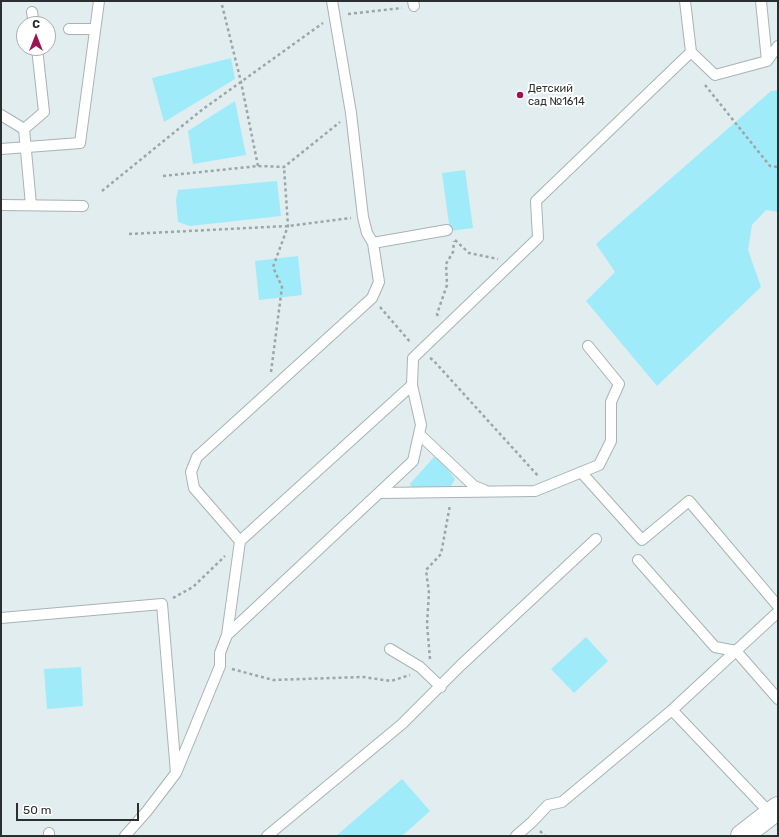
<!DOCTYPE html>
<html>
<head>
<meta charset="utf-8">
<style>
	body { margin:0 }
	#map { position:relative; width:779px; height:837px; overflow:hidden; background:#e1edef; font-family:Rubik,sans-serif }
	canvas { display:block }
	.frame { position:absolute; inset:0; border:2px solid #2b2f30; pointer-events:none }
	.north { position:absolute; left:16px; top:16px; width:40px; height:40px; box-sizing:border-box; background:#fff; border:1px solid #aaacac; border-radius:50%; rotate:0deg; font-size:11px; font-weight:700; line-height:16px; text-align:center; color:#2b2f30 }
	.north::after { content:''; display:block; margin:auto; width:14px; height:18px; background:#a21054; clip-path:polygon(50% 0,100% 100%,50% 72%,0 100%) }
	.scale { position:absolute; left:16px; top:803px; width:123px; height:18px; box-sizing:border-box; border:2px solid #2b2f30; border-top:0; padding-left:5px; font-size:12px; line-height:14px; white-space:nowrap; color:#2b2f30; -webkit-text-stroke:3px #fff; paint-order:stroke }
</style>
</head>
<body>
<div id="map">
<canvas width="779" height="837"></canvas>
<div class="frame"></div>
<div class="north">С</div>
<div class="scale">50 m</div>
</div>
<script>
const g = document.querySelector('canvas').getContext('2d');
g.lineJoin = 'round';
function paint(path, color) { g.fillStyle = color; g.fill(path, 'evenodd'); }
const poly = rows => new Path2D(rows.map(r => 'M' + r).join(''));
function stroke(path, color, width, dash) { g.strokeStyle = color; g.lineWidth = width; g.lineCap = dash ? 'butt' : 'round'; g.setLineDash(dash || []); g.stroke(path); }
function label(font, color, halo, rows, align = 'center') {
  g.font = font + ' Rubik,sans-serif'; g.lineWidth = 4; g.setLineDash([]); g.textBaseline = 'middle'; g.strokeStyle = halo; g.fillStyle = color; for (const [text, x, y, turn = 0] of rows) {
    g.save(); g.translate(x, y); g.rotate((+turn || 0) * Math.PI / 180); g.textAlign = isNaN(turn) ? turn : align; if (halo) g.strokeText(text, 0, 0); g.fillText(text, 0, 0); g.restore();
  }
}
const green = poly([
	[231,58,235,79,164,122,152,78],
	[778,90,778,212,766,210,752,225,748,250,761,287,657,386,586,301,615,272,596,244,771,91],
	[235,101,246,155,193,164,188,131],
	[465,170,473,228,450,231,442,173],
	[277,181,281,216,190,226,178,222,176,200,178,190],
	[298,256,302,295,259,300,255,261],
	[434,457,442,462,455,479,451,486,416,489,412,487,410,484],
	[586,637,608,661,574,693,551,669],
	[81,667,83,706,47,709,44,669],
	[402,779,430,811,402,836,336,836]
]);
const path = poly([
	[222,5,241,82,258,166],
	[348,14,402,8],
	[705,85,770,166,777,167,778,165],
	[163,176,258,166,284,167,340,122],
	[102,191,203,109,323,23],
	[129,234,288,226,351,218],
	[455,240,469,253,498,259],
	[380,307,411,343],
	[438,316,437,314,447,285,446,264,453,252,454,241],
	[430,358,433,360,539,477],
	[271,372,282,287,273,267,288,226,284,167],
	[173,598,193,587,225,556],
	[430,659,427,624,429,593,426,570,441,554,450,505],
	[232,669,273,680,363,677,391,681,410,675],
	[540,831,545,836]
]);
const service = poly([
	[332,1,351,113,363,217,367,233,373,243,447,230],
	[413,1,414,6],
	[685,1,691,52,715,75,767,61,778,46],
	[761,1,767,61],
	[32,12,34,24],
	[69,29,95,29],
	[1,115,24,129,31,205],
	[24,129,44,112,37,48],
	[1,149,80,143,99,1],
	[1,205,83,206],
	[373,243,379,282,372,298,197,457,191,472,194,488,240,541,412,385,413,358,538,238,536,201,691,52],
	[419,434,474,486,484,490],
	[581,472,642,540,689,501,778,606],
	[379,493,535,491,599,465,611,441,611,402,619,384,588,346],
	[638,560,715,647,736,651,778,699],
	[1,618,162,604,176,773],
	[227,635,413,461,421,425,412,385],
	[390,649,420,667,441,687],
	[672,710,778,612],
	[49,833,49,836],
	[125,836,147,811,176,773,220,666,220,653,227,635,240,541],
	[267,836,402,724,460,666,596,539],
	[516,836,532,822,548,805,562,802,672,710,771,814]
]);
const secondary = poly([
	[742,836,778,808]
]);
const markers = [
	[520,95,4,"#a21054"]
];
const poiNames = [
	["Детский",528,89],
	["сад №1614",528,102]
];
paint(green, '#a0ebfa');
stroke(service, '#a8b3b5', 12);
stroke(secondary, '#a8b3b5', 24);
stroke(path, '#9da6a7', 2.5, [3, 3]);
stroke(service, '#fff', 10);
stroke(secondary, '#fff', 22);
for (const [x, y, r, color] of markers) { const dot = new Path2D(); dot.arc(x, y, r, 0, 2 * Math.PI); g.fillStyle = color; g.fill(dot); stroke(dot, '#fff', 1.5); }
label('11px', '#2b2f30', '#fff', poiNames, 'left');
</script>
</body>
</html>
